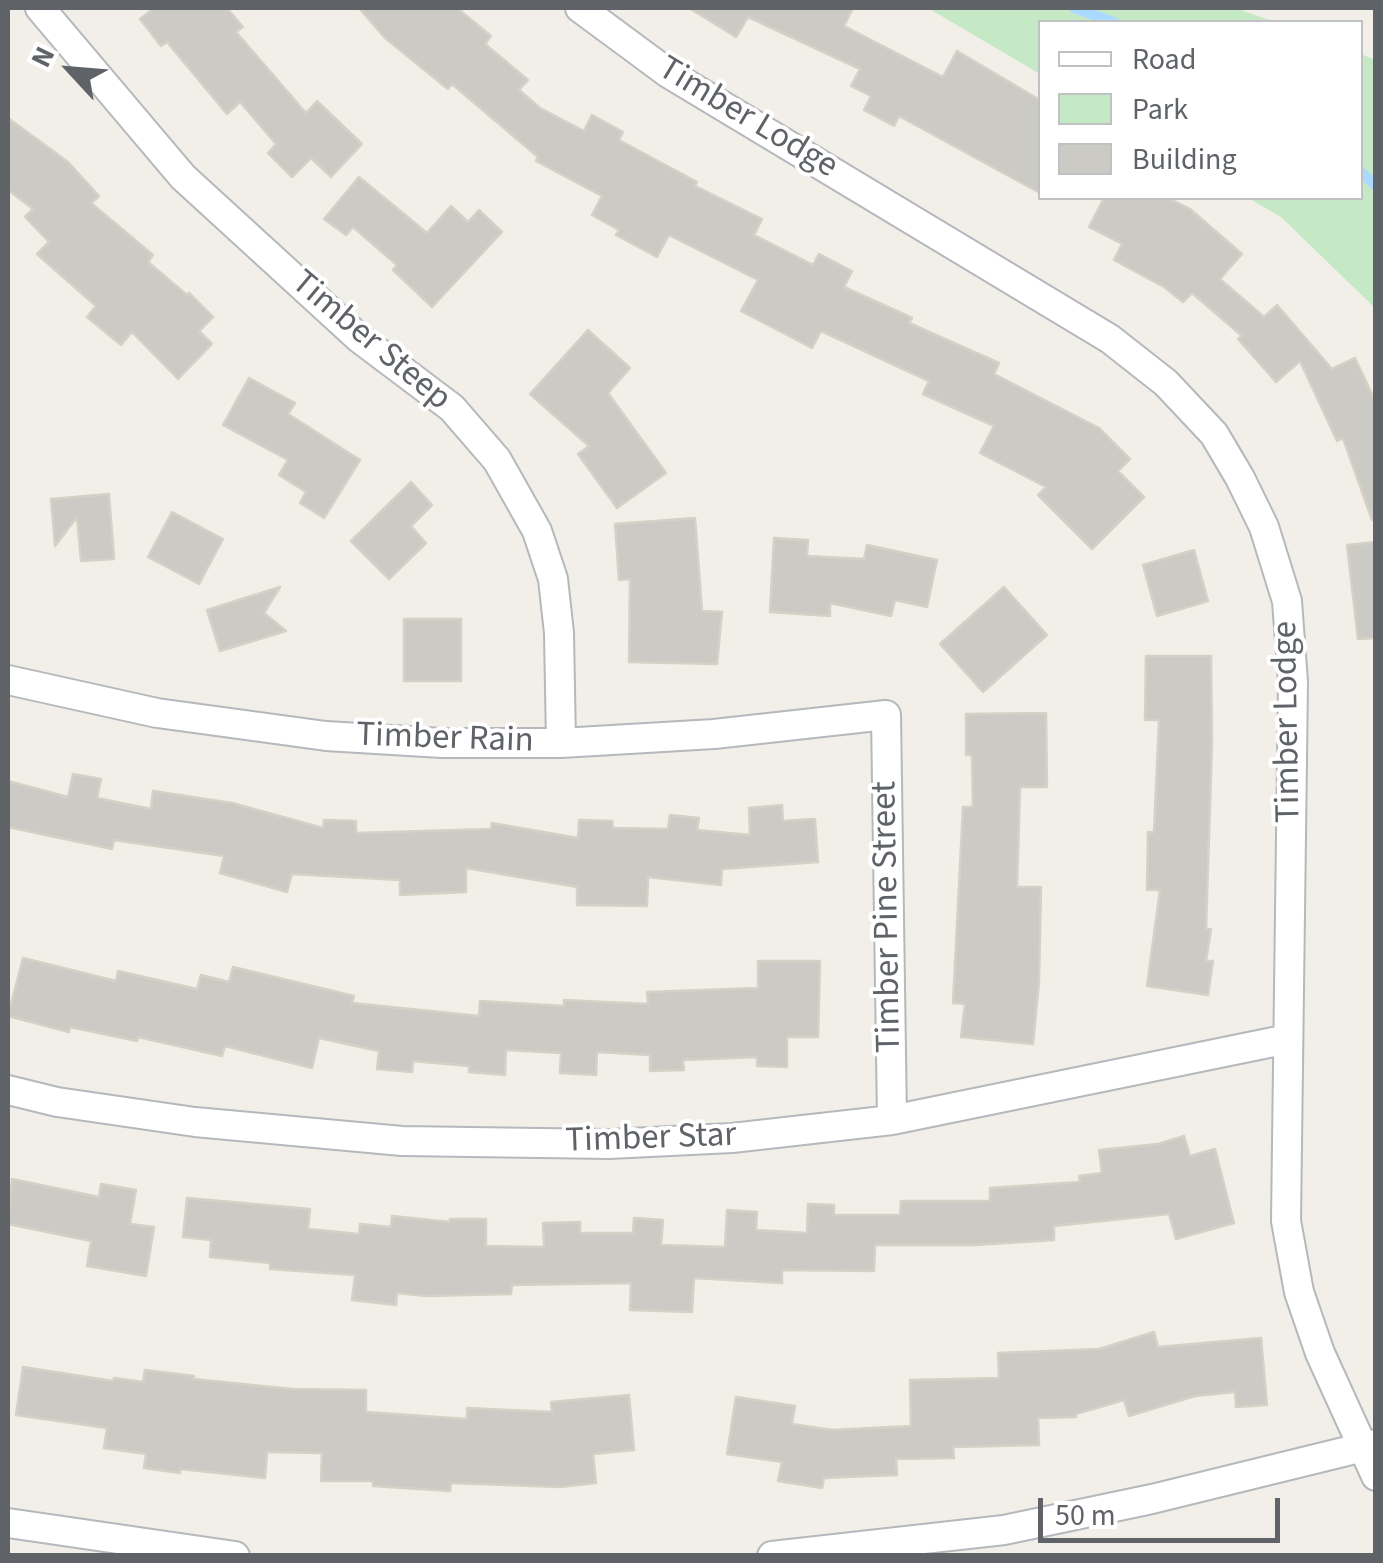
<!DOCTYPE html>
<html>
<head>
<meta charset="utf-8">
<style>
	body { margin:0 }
	#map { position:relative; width:1383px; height:1563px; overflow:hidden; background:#f1efe8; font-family:"Source Sans 3",sans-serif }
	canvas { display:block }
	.frame { position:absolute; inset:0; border:10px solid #5f6368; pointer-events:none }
	.legend { position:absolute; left:1038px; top:20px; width:325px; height:180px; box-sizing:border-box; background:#fff; border:2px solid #bfc1c3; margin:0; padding:12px 18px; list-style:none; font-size:30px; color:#5f6368 }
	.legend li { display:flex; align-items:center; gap:20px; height:50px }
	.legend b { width:50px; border:2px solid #bfc1c3 }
	.north { position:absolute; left:20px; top:20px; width:100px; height:100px; -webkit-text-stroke:8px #fff; paint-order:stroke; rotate:296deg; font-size:28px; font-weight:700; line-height:40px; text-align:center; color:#5f6368 }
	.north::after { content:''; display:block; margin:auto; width:35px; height:45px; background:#5f6368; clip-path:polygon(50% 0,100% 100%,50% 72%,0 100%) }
	.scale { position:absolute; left:1038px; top:1498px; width:242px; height:45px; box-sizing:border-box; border:5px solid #5f6368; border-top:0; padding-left:12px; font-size:30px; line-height:35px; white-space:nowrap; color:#5f6368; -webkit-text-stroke:8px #fff; paint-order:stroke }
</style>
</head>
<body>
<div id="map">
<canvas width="1383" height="1563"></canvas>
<div class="frame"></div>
<ul class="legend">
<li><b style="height:12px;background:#fff"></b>Road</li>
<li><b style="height:28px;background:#c5e8c5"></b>Park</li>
<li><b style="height:28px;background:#cccac5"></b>Building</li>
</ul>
<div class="north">N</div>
<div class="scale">50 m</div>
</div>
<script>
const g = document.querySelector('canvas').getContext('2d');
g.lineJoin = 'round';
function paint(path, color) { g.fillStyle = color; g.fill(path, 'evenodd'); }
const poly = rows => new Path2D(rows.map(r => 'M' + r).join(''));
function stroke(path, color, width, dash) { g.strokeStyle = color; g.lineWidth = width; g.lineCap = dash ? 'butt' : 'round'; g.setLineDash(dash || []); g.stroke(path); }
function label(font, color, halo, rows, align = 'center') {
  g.font = font + ' "Source Sans 3",sans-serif'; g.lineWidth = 8; g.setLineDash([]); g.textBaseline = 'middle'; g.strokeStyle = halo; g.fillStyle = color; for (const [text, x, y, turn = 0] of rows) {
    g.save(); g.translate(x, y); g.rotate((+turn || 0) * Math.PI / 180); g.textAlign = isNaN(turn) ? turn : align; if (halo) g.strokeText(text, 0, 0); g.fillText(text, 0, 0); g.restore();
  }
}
const green = poly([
	[928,8,1235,8,1275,22,1040,22,1040,74],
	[1361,54,1375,60,1375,308,1281,217,1248,198,1360,198]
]);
const stream = poly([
	[1074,8,1114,22],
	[1360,171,1376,186]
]);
const building = poly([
	[154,8,227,8,243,27,236,32,306,113,317,101,362,144,331,177,311,158,292,177,268,153,276,144,240,102,227,114,167,42,161,46,140,19,154,8],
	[359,8,457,8,491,36,485,44,528,80,519,90,540,108,584,131,592,115,623,132,619,140,697,182,695,186,762,219,754,235,813,265,819,254,852,271,844,287,912,318,909,323,999,363,994,374,1099,428,1130,459,1118,471,1144,497,1092,549,1038,495,1046,487,980,453,994,426,923,394,929,381,821,331,812,348,741,311,758,280,669,235,657,257,616,235,619,230,592,215,602,196,536,161,538,157,452,84,448,89,385,38,359,8],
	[689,8,853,8,844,26,943,77,957,51,1040,100,1040,193,899,116,894,126,864,110,871,96,851,86,860,69,748,17,736,37,689,8],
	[8,118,68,162,99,196,91,203,153,255,148,262,187,295,189,293,213,317,199,331,212,344,178,379,132,332,121,345,87,317,96,306,37,254,49,242,25,217,33,209,8,190,8,118],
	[359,177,427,233,451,206,468,222,479,210,502,232,432,307,393,270,397,265,353,227,346,235,324,219,359,177],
	[1104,198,1168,198,1190,209,1242,254,1220,279,1264,317,1277,305,1332,369,1355,358,1376,403,1376,519,1372,520,1343,438,1337,441,1300,361,1276,382,1238,339,1242,336,1192,293,1183,302,1164,287,1114,260,1122,244,1089,227,1104,198],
	[588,330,630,368,608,393,666,473,617,508,578,454,589,446,530,394,588,330],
	[249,378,295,403,288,414,360,460,324,518,300,503,306,492,279,475,288,460,223,425,249,378],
	[411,482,432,505,411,526,426,543,389,579,351,541,411,482],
	[109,494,114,559,81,561,77,517,55,546,51,499,109,494],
	[172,512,223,539,199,584,148,557,172,512],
	[695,518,702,611,722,612,717,664,629,662,630,579,619,580,615,524,695,518],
	[774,538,808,540,807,556,864,559,867,545,937,560,927,607,895,600,891,616,830,603,830,616,770,612,774,538],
	[1376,542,1376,638,1358,639,1347,545,1376,542],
	[1194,550,1208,601,1157,616,1143,565,1194,550],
	[280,587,264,613,286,631,220,651,207,610,280,587],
	[1004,587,1047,635,983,692,940,644,1004,587],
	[404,619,461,619,461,681,404,681,404,619],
	[1146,656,1211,656,1212,743,1206,929,1211,929,1206,961,1213,961,1208,995,1147,986,1160,890,1147,890,1148,832,1154,832,1159,720,1145,720,1146,656],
	[1046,713,1047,787,1020,787,1017,887,1041,887,1039,982,1033,1044,961,1037,965,1004,953,1003,963,807,973,807,972,755,966,755,966,714,1046,713],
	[73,774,101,779,97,798,151,809,153,791,232,803,323,828,324,820,356,821,356,833,491,829,492,823,578,838,579,820,612,821,613,828,668,829,670,815,699,818,697,830,750,835,749,808,782,805,783,821,815,819,818,862,722,869,721,885,648,877,647,906,577,905,577,887,466,868,466,892,400,895,400,880,292,874,287,892,220,873,224,856,114,840,112,849,8,827,8,781,68,797,73,774],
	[23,958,116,981,118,971,197,989,201,975,229,982,233,967,354,996,352,1003,479,1016,480,1001,564,1006,564,1000,648,1004,647,992,758,988,758,961,820,961,818,1037,787,1037,787,1067,757,1066,757,1057,683,1060,684,1070,650,1071,650,1055,597,1052,596,1075,560,1073,561,1053,506,1050,505,1075,469,1072,469,1066,413,1061,412,1072,377,1069,379,1051,319,1038,312,1068,225,1046,222,1056,138,1037,137,1041,70,1027,69,1032,8,1016,23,958],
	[1184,1136,1190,1156,1215,1149,1234,1223,1176,1239,1169,1214,1054,1226,1054,1240,975,1245,875,1245,874,1271,782,1270,782,1283,694,1278,692,1312,630,1310,631,1283,512,1285,511,1294,426,1296,397,1293,396,1305,352,1300,355,1275,270,1269,270,1263,210,1257,211,1240,183,1237,187,1198,310,1209,308,1229,359,1234,360,1224,391,1227,392,1216,450,1222,450,1219,486,1219,486,1246,544,1247,543,1223,580,1222,580,1233,633,1233,634,1218,663,1220,661,1245,725,1247,727,1210,757,1212,756,1230,807,1233,808,1204,834,1205,834,1215,900,1215,901,1201,990,1201,990,1188,1080,1182,1079,1176,1102,1173,1099,1150,1158,1144,1184,1136],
	[12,1179,99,1197,101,1184,136,1190,130,1224,154,1227,146,1276,87,1266,91,1241,8,1224,12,1179],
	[1154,1332,1158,1347,1261,1338,1267,1405,1236,1407,1235,1392,1195,1396,1129,1416,1124,1400,1076,1414,1076,1417,1038,1418,1039,1445,953,1447,954,1458,896,1459,897,1475,824,1478,822,1488,778,1481,782,1462,727,1454,736,1397,795,1406,792,1424,832,1430,911,1426,910,1380,999,1378,998,1353,1099,1349,1154,1332],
	[23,1367,113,1381,114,1378,143,1382,145,1370,194,1376,193,1379,292,1389,366,1390,366,1412,467,1419,467,1408,552,1412,551,1402,629,1395,634,1450,593,1454,596,1483,560,1487,451,1483,450,1491,373,1486,373,1481,321,1481,322,1453,267,1452,265,1478,180,1469,180,1473,144,1468,146,1454,104,1448,107,1428,16,1415,23,1367]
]);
const minor = poly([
	[40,8,183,177,359,338,452,408,497,460,537,531,553,579,559,633,561,743],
	[580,8,668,73,1110,339,1166,383,1214,434,1240,478,1264,527,1287,601,1293,682,1286,1221,1299,1292,1320,1353,1376,1476],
	[8,680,157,713,326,736,442,743,561,743,714,734,886,715,892,1120],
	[8,1090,57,1102,195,1122,402,1141,609,1144,732,1138,892,1120,1288,1039],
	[8,1523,235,1556],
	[772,1556,1004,1530,1152,1499,1376,1444]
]);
const streetNames = [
	["Timber Lodge",747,119,31],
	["Timber Steep",370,342,40],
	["Timber Lodge",1289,722,-91],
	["Timber Rain",445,740,2],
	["Timber Pine Street",889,917,-91],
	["Timber Star",651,1140,-2]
];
paint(green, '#c5e8c5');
stroke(stream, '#aadaff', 10);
paint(building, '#cccac5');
stroke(building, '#d6d1c6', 2.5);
stroke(minor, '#b5b8bc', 32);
stroke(minor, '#fff', 28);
label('35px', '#5f6368', '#fff', streetNames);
</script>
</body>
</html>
